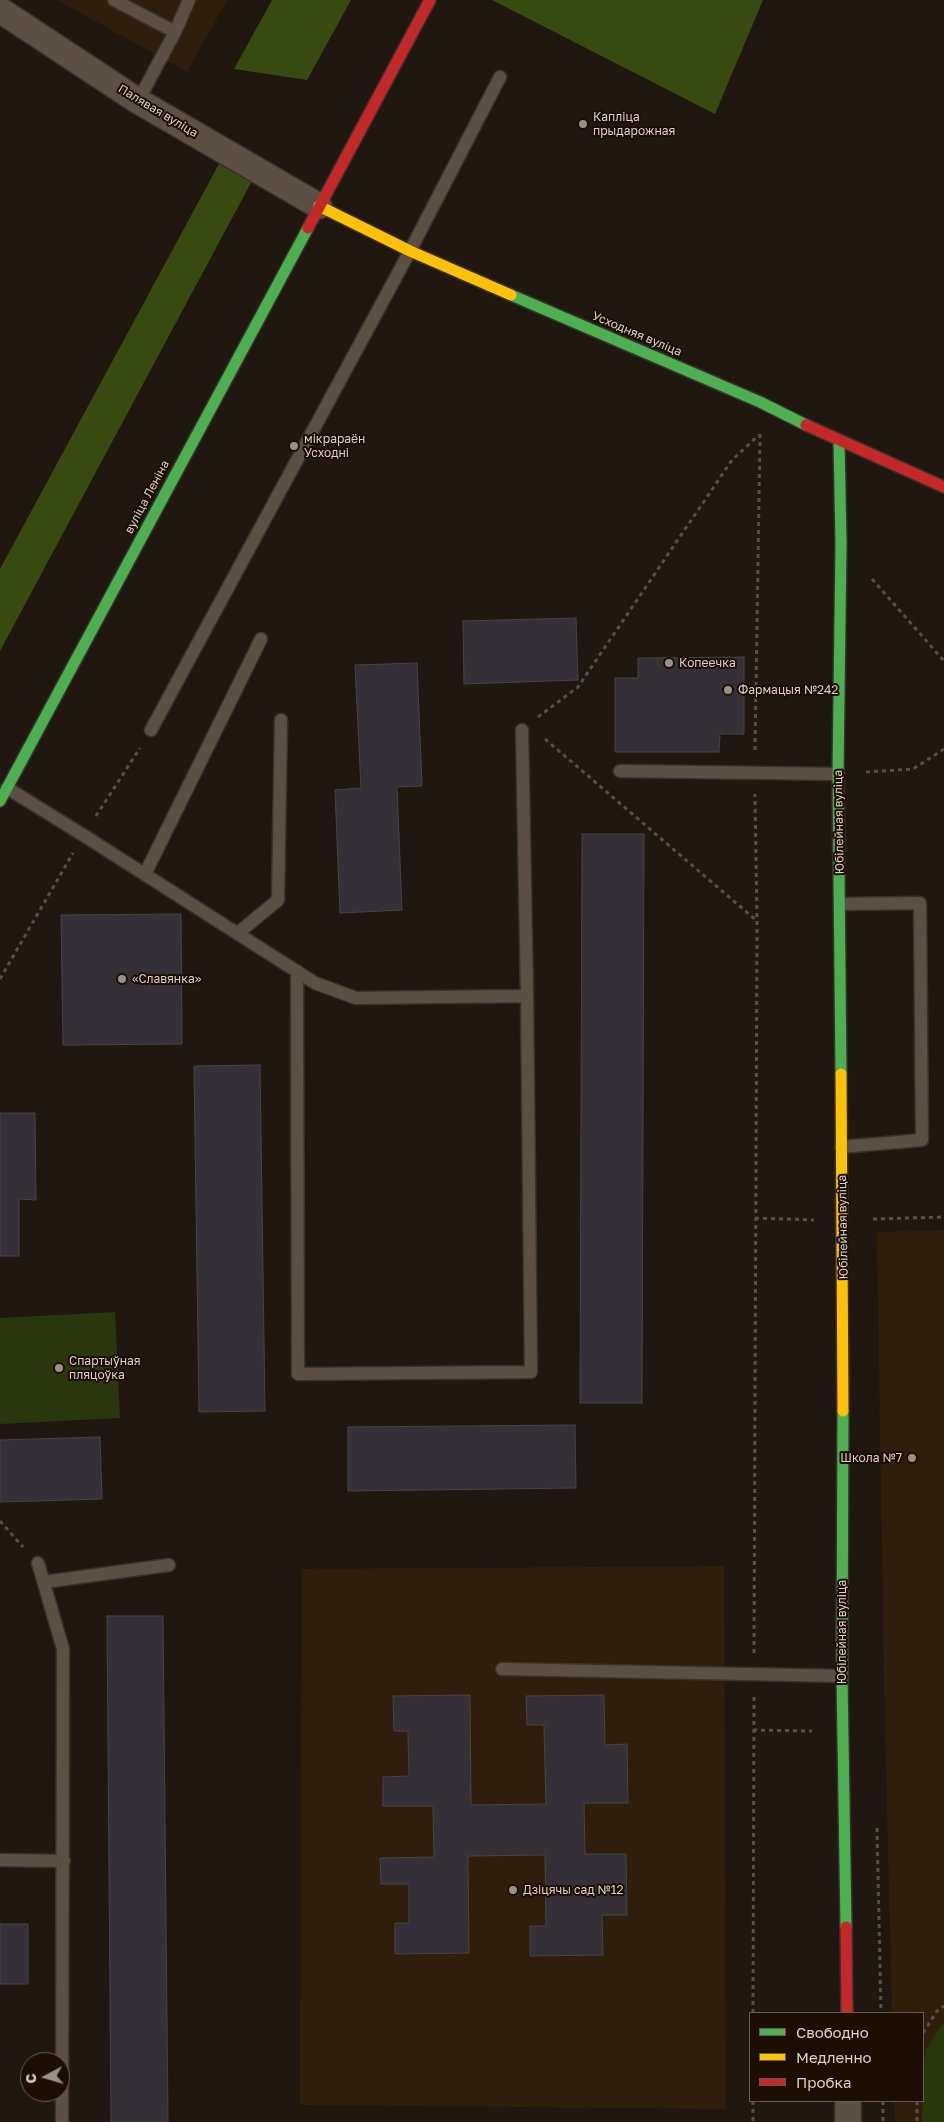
<!DOCTYPE html>
<html>
<head>
<meta charset="utf-8">
<style>
	body { margin:0 }
	#map { position:relative; width:944px; height:2122px; overflow:hidden; background:#201810; font-family:"Golos Text",sans-serif }
	canvas { display:block }
	.legend { position:absolute; left:749px; top:2012px; width:175px; height:90px; box-sizing:border-box; background:#1c0e03; border:1px solid #685c52; margin:0; padding:6px 9px; list-style:none; font-size:15px; color:#dad0c8 }
	.legend li { display:flex; align-items:center; gap:10px; height:25px }
	.legend b { width:25px; border:1px solid #685c52 }
	.north { position:absolute; left:20px; top:2052px; width:50px; height:50px; box-sizing:border-box; background:#1c0e03; border:1px solid #685c52; border-radius:50%; rotate:264deg; font-size:14px; font-weight:700; line-height:20px; text-align:center; color:#dad0c8 }
	.north::after { content:''; display:block; margin:auto; width:18px; height:22px; background:#999088; clip-path:polygon(50% 0,100% 100%,50% 72%,0 100%) }
</style>
</head>
<body>
<div id="map">
<canvas width="944" height="2122"></canvas>
<ul class="legend">
<li><b style="height:6px;background:#4caf50"></b>Свободно</li>
<li><b style="height:6px;background:#ffc107"></b>Медленно</li>
<li><b style="height:6px;background:#c62828"></b>Пробка</li>
</ul>
<div class="north">С</div>
</div>
<script>
const g = document.querySelector('canvas').getContext('2d');
g.lineJoin = 'round';
function paint(path, color) { g.fillStyle = color; g.fill(path, 'evenodd'); }
const poly = rows => new Path2D(rows.map(r => 'M' + r).join(''));
function stroke(path, color, width, dash) { g.strokeStyle = color; g.lineWidth = width; g.lineCap = dash ? 'butt' : 'round'; g.setLineDash(dash || []); g.stroke(path); }
function label(font, color, halo, rows, align = 'center') {
  g.font = font + ' "Golos Text",sans-serif'; g.lineWidth = 4; g.setLineDash([]); g.textBaseline = 'middle'; g.strokeStyle = halo; g.fillStyle = color; for (const [text, x, y, turn = 0] of rows) {
    g.save(); g.translate(x, y); g.rotate((+turn || 0) * Math.PI / 180); g.textAlign = isNaN(turn) ? turn : align; if (halo) g.strokeText(text, 0, 0); g.fillText(text, 0, 0); g.restore();
  }
}
const built = poly([
	[57,0,227,0,187,72],
	[944,1230,944,2122,895,2122,894,2101,923,2101,923,2013,892,2013,884,1683,877,1232],
	[724,1566,726,2109,300,2105,302,1569]
]);
const green = poly([
	[115,1312,120,1418,0,1424,0,1318],
	[944,2022,944,2122,922,2122,923,2067,926,2049]
]);
const forest = poly([
	[272,0,351,0,307,80,234,69],
	[492,0,763,0,715,114],
	[220,162,253,179,0,651,0,569]
]);
const building = poly([
	[576,618,578,680,464,684,463,621,576,618],
	[744,657,744,734,720,734,719,752,615,752,615,678,638,678,638,658,744,657],
	[417,663,422,786,397,787,402,910,340,913,335,790,361,788,355,665,417,663],
	[582,834,644,834,642,1403,580,1403,582,834],
	[181,914,182,1044,63,1045,61,915,181,914],
	[260,1065,265,1411,199,1412,194,1066,260,1065],
	[0,1113,35,1113,36,1200,19,1199,19,1256,0,1256,0,1113],
	[575,1425,576,1488,348,1491,348,1427,575,1425],
	[100,1437,102,1499,0,1502,0,1440,100,1437],
	[107,1616,163,1616,168,2122,111,2122,107,1616],
	[470,1695,471,1805,546,1804,544,1725,527,1725,526,1696,604,1695,605,1745,627,1744,628,1803,584,1803,585,1854,626,1854,627,1915,602,1915,603,1955,530,1956,530,1926,546,1926,545,1855,468,1856,469,1953,395,1954,395,1923,409,1923,409,1884,381,1884,380,1858,434,1857,433,1806,383,1806,383,1777,409,1776,408,1731,394,1731,393,1696,470,1695],
	[0,1924,28,1924,28,1984,0,1984,0,1924]
]);
const path = poly([
	[872,579,944,661],
	[538,717,578,687,732,460,759,435],
	[545,739,757,921],
	[755,750,760,434],
	[866,772,913,769,944,749],
	[96,816,140,748],
	[0,979,73,853],
	[755,1218,814,1220],
	[873,1219,944,1217],
	[0,1521,23,1547],
	[754,1653,757,921,755,794],
	[753,1730,812,1731],
	[877,1828,881,2013],
	[753,2013,754,1696],
	[923,2033,937,2011,944,2006],
	[753,2101,753,2122],
	[883,2101,883,2122],
	[917,2101,917,2122]
]);
const lane = poly([
	[114,0,175,32,189,0],
	[138,101,175,32],
	[151,730,410,251,500,77],
	[522,730,527,996],
	[620,771,838,774],
	[7,788,83,835,315,983,356,998,527,996,531,1372,298,1374,297,971],
	[145,874,261,639],
	[840,904,920,903,922,1140,841,1147],
	[238,933,278,900,281,720],
	[38,1563,63,1649,62,2122],
	[44,1582,169,1565],
	[502,1669,842,1676],
	[0,1860,64,1861]
]);
const street = poly([
	[0,10,138,101,319,206],
	[848,2101,848,2122]
]);
const fast = poly([
	[511,295,760,402,806,425],
	[839,441,841,543,838,774,841,1074],
	[0,801,308,228],
	[843,1411,842,1676,846,1927]
]);
const slow = poly([
	[319,206,410,251,511,295],
	[841,1074,843,1411]
]);
const jam = poly([
	[308,228,430,0],
	[806,425,944,487],
	[846,1927,847,2013]
]);
const markers = [
	[583,124,5,"#999088"],
	[294,446,5,"#999088"],
	[669,663,5,"#999088"],
	[728,690,5,"#999088"],
	[122,979,5,"#999088"],
	[59,1368,5,"#999088"],
	[912,1458,5,"#999088"],
	[513,1890,5,"#999088"]
];
const streetNames = [
	["Палявая вуліца",158,111,31],
	["Усходняя вуліца",637,334,23],
	["вуліца Леніна",147,497,-62],
	["Юбілейная вуліца",839,822,-91],
	["Юбілейная вуліца",843,1227,-91],
	["Юбілейная вуліца",842,1632,-90]
];
const poiNames = [
	["Капліца",593,117],
	["прыдарожная",593,131],
	["мікрараён",304,439],
	["Усходні",304,453],
	["Копеечка",679,663],
	["Фармацыя №242",738,690],
	["«Славянка»",132,979],
	["Спартыўная",69,1361],
	["пляцоўка",69,1375],
	["Школа №7",902,1458,"right"],
	["Дзіцячы сад №12",523,1890]
];
paint(built, '#301e0d');
paint(green, '#2a370d');
paint(forest, '#374a10');
paint(building, '#353038');
stroke(building, '#484344', 1);
stroke(lane, '#38322b', 15);
stroke(street, '#38322b', 28);
stroke(fast, '#38322b', 14);
stroke(slow, '#38322b', 14);
stroke(jam, '#38322b', 14);
stroke(path, '#584e46', 3, [4, 4]);
stroke(lane, '#5c4f43', 12);
stroke(street, '#5c4f43', 25);
stroke(fast, '#4caf50', 11);
stroke(slow, '#ffc107', 11);
stroke(jam, '#c62828', 11);
for (const [x, y, r, color] of markers) { const dot = new Path2D(); dot.arc(x, y, r, 0, 2 * Math.PI); g.fillStyle = color; g.fill(dot); stroke(dot, '#1c0e03', 2); }
label('12px', '#dad0c8', '#1c0e03', streetNames);
label('12px', '#dad0c8', '#1c0e03', poiNames, 'left');
</script>
</body>
</html>
